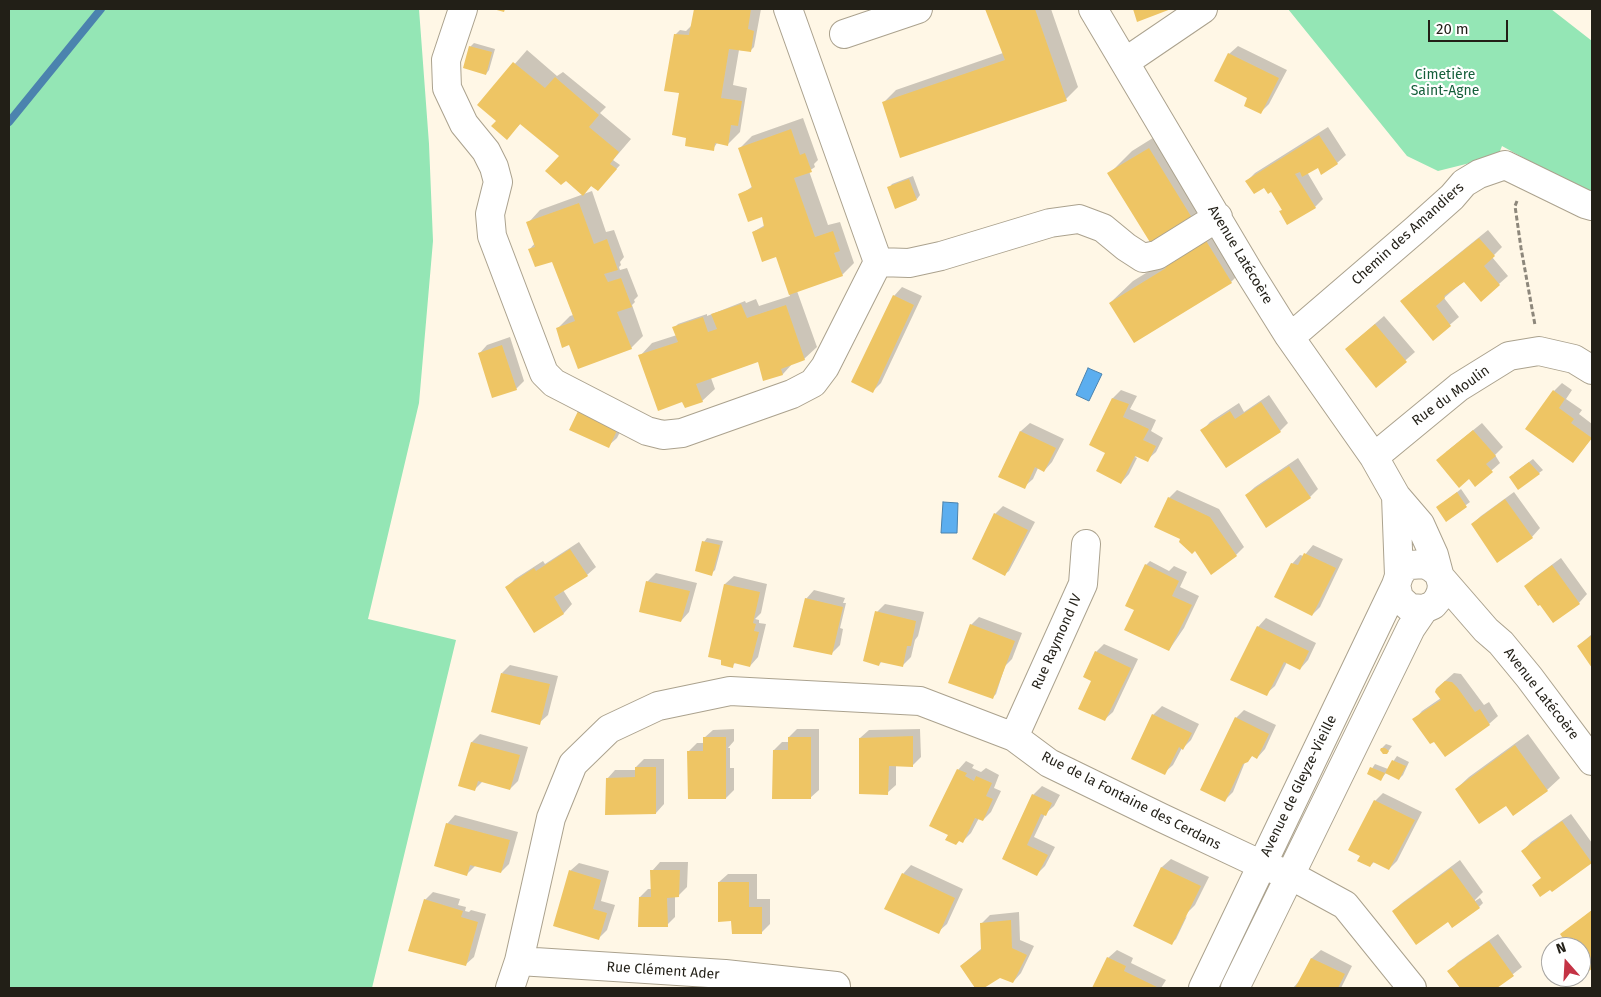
<!DOCTYPE html>
<html>
<head>
<meta charset="utf-8">
<style>
	body { margin:0 }
	#map { position:relative; width:1601px; height:997px; overflow:hidden; background:#fff7e6; font-family:"Fira Sans",sans-serif }
	canvas { display:block }
	.frame { position:absolute; inset:0; border:10px solid #221f17; pointer-events:none }
	.north { position:absolute; left:1541px; top:937px; width:50px; height:50px; box-sizing:border-box; background:#fff; border:1px solid #a7a5a2; border-radius:50%; rotate:341deg; font-size:14px; font-weight:700; line-height:20px; text-align:center; color:#221f17 }
	.north::after { content:''; display:block; margin:auto; width:18px; height:22px; background:#c43345; clip-path:polygon(50% 0,100% 100%,50% 72%,0 100%) }
	.scale { position:absolute; left:1428px; top:20px; width:80px; height:22px; box-sizing:border-box; border:2px solid #221f17; border-top:0; padding-left:6px; font-size:15px; line-height:18px; white-space:nowrap; color:#221f17; -webkit-text-stroke:4px #fff; paint-order:stroke }
</style>
</head>
<body>
<div id="map">
<canvas width="1601" height="997"></canvas>
<div class="frame"></div>
<div class="north">N</div>
<div class="scale">20 m</div>
</div>
<script>
const g = document.querySelector('canvas').getContext('2d');
g.lineJoin = 'round';
function paint(path, color) { g.fillStyle = color; g.fill(path, 'evenodd'); }
const poly = rows => new Path2D(rows.map(r => 'M' + r).join(''));
function stroke(path, color, width, dash) { g.strokeStyle = color; g.lineWidth = width; g.lineCap = dash ? 'butt' : 'round'; g.setLineDash(dash || []); g.stroke(path); }
function label(font, color, halo, rows, align = 'center') {
  g.font = font + ' "Fira Sans",sans-serif'; g.lineWidth = 4.5; g.setLineDash([]); g.textBaseline = 'middle'; g.strokeStyle = halo; g.fillStyle = color; for (const [text, x, y, turn = 0] of rows) {
    g.save(); g.translate(x, y); g.rotate((+turn || 0) * Math.PI / 180); g.textAlign = isNaN(turn) ? turn : align; if (halo) g.strokeText(text, 0, 0); g.fillText(text, 0, 0); g.restore();
  }
}
const green = poly([
	[9,9,419,9,429,144,433,241,419,403,368,619,456,640,372,988,9,988],
	[1288,9,1551,9,1592,41,1592,192,1587,193,1502,146,1498,156,1438,171,1407,156]
]);
const water = poly([
	[1088,368,1102,374,1089,401,1076,395,1088,368],
	[943,502,958,503,957,533,941,533,943,502]
]);
const shadow = poly([
	[695,9,761,9,754,47,750,51,739,50,733,85,747,88,740,132,727,145,717,143,713,149,687,137,680,92,676,34,680,30,686,31,692,25],
	[987,9,1051,9,1078,87,1066,99,884,102,896,90,1003,53],
	[474,43,495,49,489,70,486,74,470,47],
	[1238,46,1287,70,1269,104,1261,112,1249,98,1229,54],
	[527,50,557,76,563,72,606,107,600,113,631,139,613,160,620,165,602,185,592,185,583,194,560,156,521,123,507,138,498,121,479,105],
	[803,118,818,160,814,164,815,167,809,171,828,225,840,222,854,263,842,275,797,291,817,347,804,359,793,363,783,374,764,379,759,361,711,378,715,389,702,401,683,401,640,356,652,343,677,335,674,328,678,324,707,314,707,316,745,301,746,303,756,299,759,306,790,296,777,255,753,232,765,225,763,216,740,195,753,186,739,149,752,136],
	[1172,126,1254,259,1231,282,1134,342,1110,303,1133,281,1164,262,1109,174,1132,151],
	[1328,127,1346,155,1337,163,1318,166,1307,172,1323,199,1315,207,1280,212,1283,209,1272,190,1247,181,1255,173],
	[913,176,920,195,917,199,889,188,892,184],
	[592,191,606,232,614,230,624,257,620,262,621,265,619,267,620,270,627,268,638,296,634,300,635,302,632,305,643,336,631,348,570,344,557,329,570,316,573,315,553,260,529,250,535,243,528,223,540,210],
	[1488,230,1502,247,1492,257,1508,276,1499,284,1465,280,1444,298,1459,317,1433,339,1410,293],
	[902,287,922,296,881,383,873,391,894,296],
	[1384,316,1415,352,1376,386,1346,349],
	[510,337,524,381,516,389,479,354,487,345],
	[1562,383,1572,390,1566,399,1582,410,1579,414,1592,424,1592,438,1572,462,1554,391],
	[1121,390,1137,396,1130,409,1156,420,1151,431,1163,438,1156,452,1147,460,1137,455,1135,457,1137,458,1129,474,1121,483,1107,452,1091,445,1113,398],
	[1269,395,1288,423,1280,431,1202,431,1210,422,1239,403,1244,412],
	[627,418,617,438,608,446,571,429],
	[1030,423,1064,439,1052,462,1044,471,1038,468,1033,479,1024,487,1000,476,1021,431],
	[1482,423,1503,447,1495,455,1500,463,1475,485,1446,452],
	[1298,458,1318,489,1310,497,1246,495,1255,487],
	[1533,459,1543,470,1539,473,1514,473],
	[1461,489,1470,502,1446,520,1438,507],
	[1177,490,1219,509,1244,547,1236,555,1196,549,1182,538,1169,498],
	[1514,492,1540,528,1532,537,1472,524,1481,516],
	[1003,506,1035,522,1009,571,1005,574,995,514],
	[707,538,723,541,715,570,711,574,704,542],
	[579,542,596,567,587,575,563,590,572,604,564,613,534,631,507,587,515,579,543,561,545,564],
	[1313,545,1343,559,1320,607,1312,615,1292,564,1300,555,1304,556],
	[1561,558,1587,594,1579,603,1554,621,1526,586,1534,578],
	[1150,561,1169,571,1174,566,1187,572,1180,587,1199,596,1184,628,1169,650,1135,610,1146,565],
	[656,573,697,583,689,612,681,621,647,582],
	[734,576,767,584,761,613,755,619,759,620,759,623,766,624,758,657,750,666,736,662,732,666,724,659,709,656,725,584],
	[814,590,845,598,843,603,846,603,840,628,843,629,840,645,831,654,806,599],
	[885,604,924,612,918,636,915,640,911,657,902,666,882,661,879,665,877,612],
	[979,617,1022,633,1012,659,1005,666,996,694,992,698,971,625],
	[1266,618,1316,643,1308,660,1300,669,1287,662,1275,686,1266,694,1258,627],
	[1592,634,1592,666,1578,646],
	[1104,644,1138,659,1113,712,1104,720,1092,681,1096,652],
	[510,665,558,676,548,715,539,723,502,673],
	[1454,673,1461,674,1484,705,1489,702,1498,716,1489,724,1434,740,1414,720,1422,711,1441,698,1436,692,1437,688],
	[1162,706,1199,724,1191,740,1183,748,1182,748,1173,765,1164,773,1153,715],
	[1244,710,1276,725,1265,749,1257,758,1253,755,1245,762,1233,792,1225,800,1236,718],
	[734,729,734,741,728,748,730,748,730,768,734,768,734,790,726,798,689,751,697,743,704,743,704,738,713,730],
	[797,729,819,729,819,790,810,798,774,750,782,742,789,742,789,737],
	[920,729,921,757,913,765,896,765,896,785,887,793,860,738,869,730],
	[480,734,528,747,518,781,510,789,483,781,474,790,472,742],
	[1528,734,1560,778,1547,790,1506,804,1456,789,1469,777],
	[1386,744,1392,746,1387,753,1382,748],
	[1397,756,1409,762,1403,775,1399,779,1386,773,1381,779,1369,773,1375,764,1388,769],
	[644,759,664,759,664,804,656,813,607,779,615,770,636,770,636,767],
	[966,761,974,765,972,768,981,772,986,768,999,775,994,788,1001,791,991,812,983,820,979,818,971,833,963,841,958,770],
	[1042,786,1060,795,1054,806,1045,814,1034,837,1055,847,1045,866,1036,875,1003,858,1033,795],
	[1383,793,1422,812,1397,861,1389,869,1374,862,1370,866,1362,855,1375,801],
	[1571,814,1592,843,1592,862,1552,891,1523,851,1531,842],
	[455,815,518,832,509,864,501,872,476,865,467,874,447,824],
	[1171,859,1209,877,1195,905,1182,918,1183,920,1187,916,1176,939,1172,943,1135,926,1162,867],
	[1460,860,1483,892,1475,900,1475,901,1480,898,1483,903,1479,907,1452,927,1448,920,1393,911,1402,903],
	[660,862,688,862,687,887,679,895,675,896,675,917,667,925,640,897,648,889,652,889,652,871],
	[579,863,609,871,601,901,615,905,607,930,599,938,570,871],
	[911,865,963,889,947,924,938,932,903,874],
	[728,874,757,874,757,899,770,899,770,924,762,932,732,920,719,882],
	[433,892,460,899,458,905,466,907,465,911,469,912,471,910,486,914,474,957,465,965,425,900],
	[1592,910,1592,967,1588,971,1581,961,1581,947,1571,947,1562,935],
	[1019,912,1020,940,1034,946,1021,973,1013,982,1000,976,982,988,976,988,961,966,982,948,981,924,990,915],
	[1498,934,1522,967,1495,988,1467,988,1466,987,1461,988,1449,972,1457,963],
	[1117,950,1133,958,1131,963,1166,980,1161,988,1094,988,1108,958],
	[1321,950,1352,966,1341,988,1293,988,1301,979,1312,958]
]);
const stream = poly([
	[9,122,101,9]
]);
const building = poly([
	[493,9,505,9,504,12],
	[694,9,751,9,748,29,754,31,751,52,729,49,721,98,742,101,738,126,731,125,728,146,715,143,714,151,685,146,686,138,672,135,679,93,664,91,674,34,689,35],
	[985,9,1035,9,1067,101,900,158,882,102,1005,60],
	[1133,9,1171,9,1137,22],
	[469,46,492,52,486,75,463,68],
	[1228,53,1279,78,1261,114,1244,106,1247,98,1214,81],
	[513,62,545,88,555,77,599,115,589,127,619,152,610,164,617,169,598,191,591,186,583,196,566,181,561,185,545,171,559,156,520,124,507,140,491,126,496,121,477,105],
	[791,129,800,155,805,153,812,172,794,178,815,237,833,231,840,251,834,253,843,276,789,295,776,257,762,262,752,232,764,227,762,217,748,222,738,194,752,188,738,148],
	[1319,135,1338,164,1321,175,1318,168,1302,177,1300,172,1295,174,1316,208,1287,225,1279,211,1282,210,1271,192,1268,194,1264,188,1254,194,1245,181],
	[1149,148,1232,283,1134,343,1109,303,1166,268,1107,173],
	[909,179,917,200,895,209,887,187],
	[579,203,594,244,607,239,618,270,604,274,608,282,621,278,632,307,617,312,632,349,578,369,569,345,562,348,556,328,575,321,552,262,535,267,528,249,535,247,526,222],
	[1479,238,1495,256,1484,266,1500,285,1481,302,1464,282,1444,296,1445,298,1436,306,1451,326,1433,341,1400,301],
	[893,295,914,305,873,393,851,382],
	[741,304,747,318,786,305,805,360,781,369,783,375,763,381,758,362,696,384,703,402,685,408,682,402,658,411,638,355,678,342,672,327,703,317,708,332,717,329,711,314],
	[1375,324,1407,362,1376,388,1345,349],
	[502,345,517,390,492,398,478,353],
	[1553,390,1565,399,1559,408,1574,419,1571,423,1592,438,1573,463,1525,429],
	[1112,398,1129,404,1123,417,1149,429,1143,440,1156,446,1148,462,1135,456,1121,484,1096,471,1105,453,1089,445],
	[1261,402,1281,432,1226,468,1200,430,1230,411,1235,419],
	[580,407,619,426,609,448,569,430],
	[1473,430,1496,456,1486,464,1493,472,1475,487,1469,479,1459,488,1436,460],
	[1020,431,1056,448,1044,472,1035,467,1025,489,998,477],
	[1529,462,1540,474,1518,490,1509,477],
	[1289,466,1311,498,1266,528,1245,495],
	[1457,492,1467,507,1446,522,1436,507],
	[1168,497,1210,517,1237,556,1211,575,1195,551,1192,554,1179,542,1180,539,1154,527],
	[1505,499,1533,538,1497,563,1471,524],
	[994,513,1028,530,1005,576,972,559],
	[702,541,720,545,712,576,695,571],
	[570,549,588,576,554,597,564,614,534,633,505,587,534,568,536,571],
	[1304,553,1336,568,1312,616,1274,597,1291,563,1298,565],
	[1145,564,1179,581,1172,596,1192,605,1169,651,1124,630,1134,610,1125,606],
	[1552,565,1580,604,1553,623,1540,605,1538,606,1524,586],
	[646,581,690,591,681,622,639,612],
	[724,584,760,592,753,623,756,624,754,631,759,632,750,667,734,663,733,668,721,665,721,660,708,657],
	[805,598,843,607,832,655,793,647],
	[875,611,916,621,911,646,907,646,903,667,880,662,879,666,863,661],
	[970,624,1015,641,993,699,948,683],
	[1257,626,1309,651,1300,670,1284,662,1267,696,1230,680],
	[1592,635,1592,668,1577,646],
	[1095,651,1131,668,1105,721,1078,709,1091,681,1083,677],
	[501,673,550,684,540,725,491,712],
	[1445,681,1452,682,1457,687,1475,712,1480,709,1490,725,1445,757,1434,742,1430,744,1412,719,1441,700,1435,692,1436,689],
	[1152,714,1192,733,1183,750,1179,747,1165,775,1131,759],
	[1235,717,1269,734,1257,759,1252,756,1248,762,1243,764,1225,802,1200,790],
	[913,736,913,767,889,766,888,795,859,794,859,738],
	[703,737,726,737,726,799,688,799,687,751,703,751],
	[788,737,811,737,811,799,772,799,773,750,788,750],
	[471,742,520,755,510,790,478,781,475,791,458,786],
	[1515,745,1548,791,1513,816,1506,806,1479,824,1455,789],
	[1381,748,1385,748,1389,751,1387,754,1383,754,1380,750],
	[1392,760,1406,766,1399,780,1385,773],
	[635,767,656,767,656,814,605,815,606,778,635,777],
	[1370,767,1385,773,1381,781,1367,774],
	[957,769,967,773,965,776,974,781,976,776,992,783,986,796,993,799,983,821,975,818,963,843,959,841,956,845,945,840,948,835,929,826],
	[1032,794,1052,803,1046,816,1041,814,1027,845,1048,855,1037,876,1002,859],
	[1374,800,1415,820,1389,870,1373,862,1370,867,1357,861,1360,856,1348,850],
	[1562,821,1592,863,1552,892,1550,890,1540,897,1532,885,1541,878,1521,851],
	[446,823,510,840,501,873,470,865,467,876,434,866],
	[1161,867,1201,886,1172,945,1133,926],
	[1451,868,1480,908,1452,928,1448,922,1416,945,1392,911],
	[569,870,601,880,593,909,607,913,599,940,553,926],
	[650,870,680,870,679,897,667,898,668,927,638,927,639,897,651,897],
	[902,873,955,898,939,934,884,909],
	[718,882,749,882,749,907,762,907,762,934,732,934,731,921,718,922],
	[424,899,463,911,461,917,478,922,466,966,408,951],
	[1592,910,1592,969,1587,972,1581,964,1581,947,1569,947,1560,934],
	[1011,920,1012,948,1027,955,1013,983,1000,978,984,988,975,988,960,966,981,950,980,923],
	[1489,941,1514,976,1497,988,1460,988,1447,971],
	[1107,957,1126,966,1124,971,1159,988,1092,988],
	[1311,958,1345,974,1338,988,1295,988]
]);
const path = poly([
	[1517,201,1515,206,1521,248,1535,325]
]);
const minor = poly([
	[463,9,446,60,447,88,464,124,486,151,494,167,498,182,490,214,492,236,544,373,554,383,647,431,663,435,682,433,792,394,813,383,825,367,878,262,788,9],
	[1093,9,1249,272,1289,336,1374,457,1396,496,1420,524,1434,555,1442,585,1441,592,1438,599,1433,605,1424,609,1410,608,1399,598,1396,585,1399,576,1403,569,1410,565,1425,564,1432,568,1438,573],
	[844,34,918,9],
	[1125,62,1203,9],
	[878,262,909,263,941,256,1050,223,1079,219,1103,228,1126,247,1143,258,1157,255,1218,217],
	[1289,336,1301,328,1415,230,1452,197,1464,183,1479,174,1505,165,1585,204,1592,206],
	[1374,457,1459,387,1509,356,1539,351,1574,359,1592,370],
	[1396,496,1399,576],
	[1440,577,1486,630,1501,643,1529,677,1592,761],
	[1014,737,1083,584,1086,544],
	[519,961,725,974,836,986],
	[510,988,519,961,551,818,573,764,609,729,658,706,730,691,920,701,1014,737,1049,763,1162,818,1262,865,1290,875,1345,905,1412,988],
	[1203,988,1396,585],
	[1235,988,1411,628,1424,609]
]);
const parkNames = [
	["Cimetière",1445,75],
	["Saint-Agne",1445,91]
];
const streetNames = [
	["Chemin des Amandiers",1408,234,-42],
	["Avenue Latécoère",1240,255,59],
	["Rue du Moulin",1451,396,-36],
	["Rue Raymond IV",1057,642,-66],
	["Avenue Latécoère",1541,694,52],
	["Avenue de Gleyze-Vieille",1299,786,-64],
	["Rue de la Fontaine des Cerdans",1131,801,27],
	["Rue Clément Ader",663,971,4]
];
paint(green, '#94e6b5');
paint(water, '#5caeef');
stroke(water, '#4b83ae', 1);
paint(shadow, '#0003');
stroke(stream, '#4b83ae', 8);
paint(building, '#eec564');
stroke(minor, '#aba28e', 30);
stroke(path, '#8d877b', 3, [5, 2.5]);
stroke(minor, '#fff', 28);
label('14px', '#155f3b', '#fff', parkNames);
label('14px', '#221f17', '#fff', streetNames);
</script>
</body>
</html>
